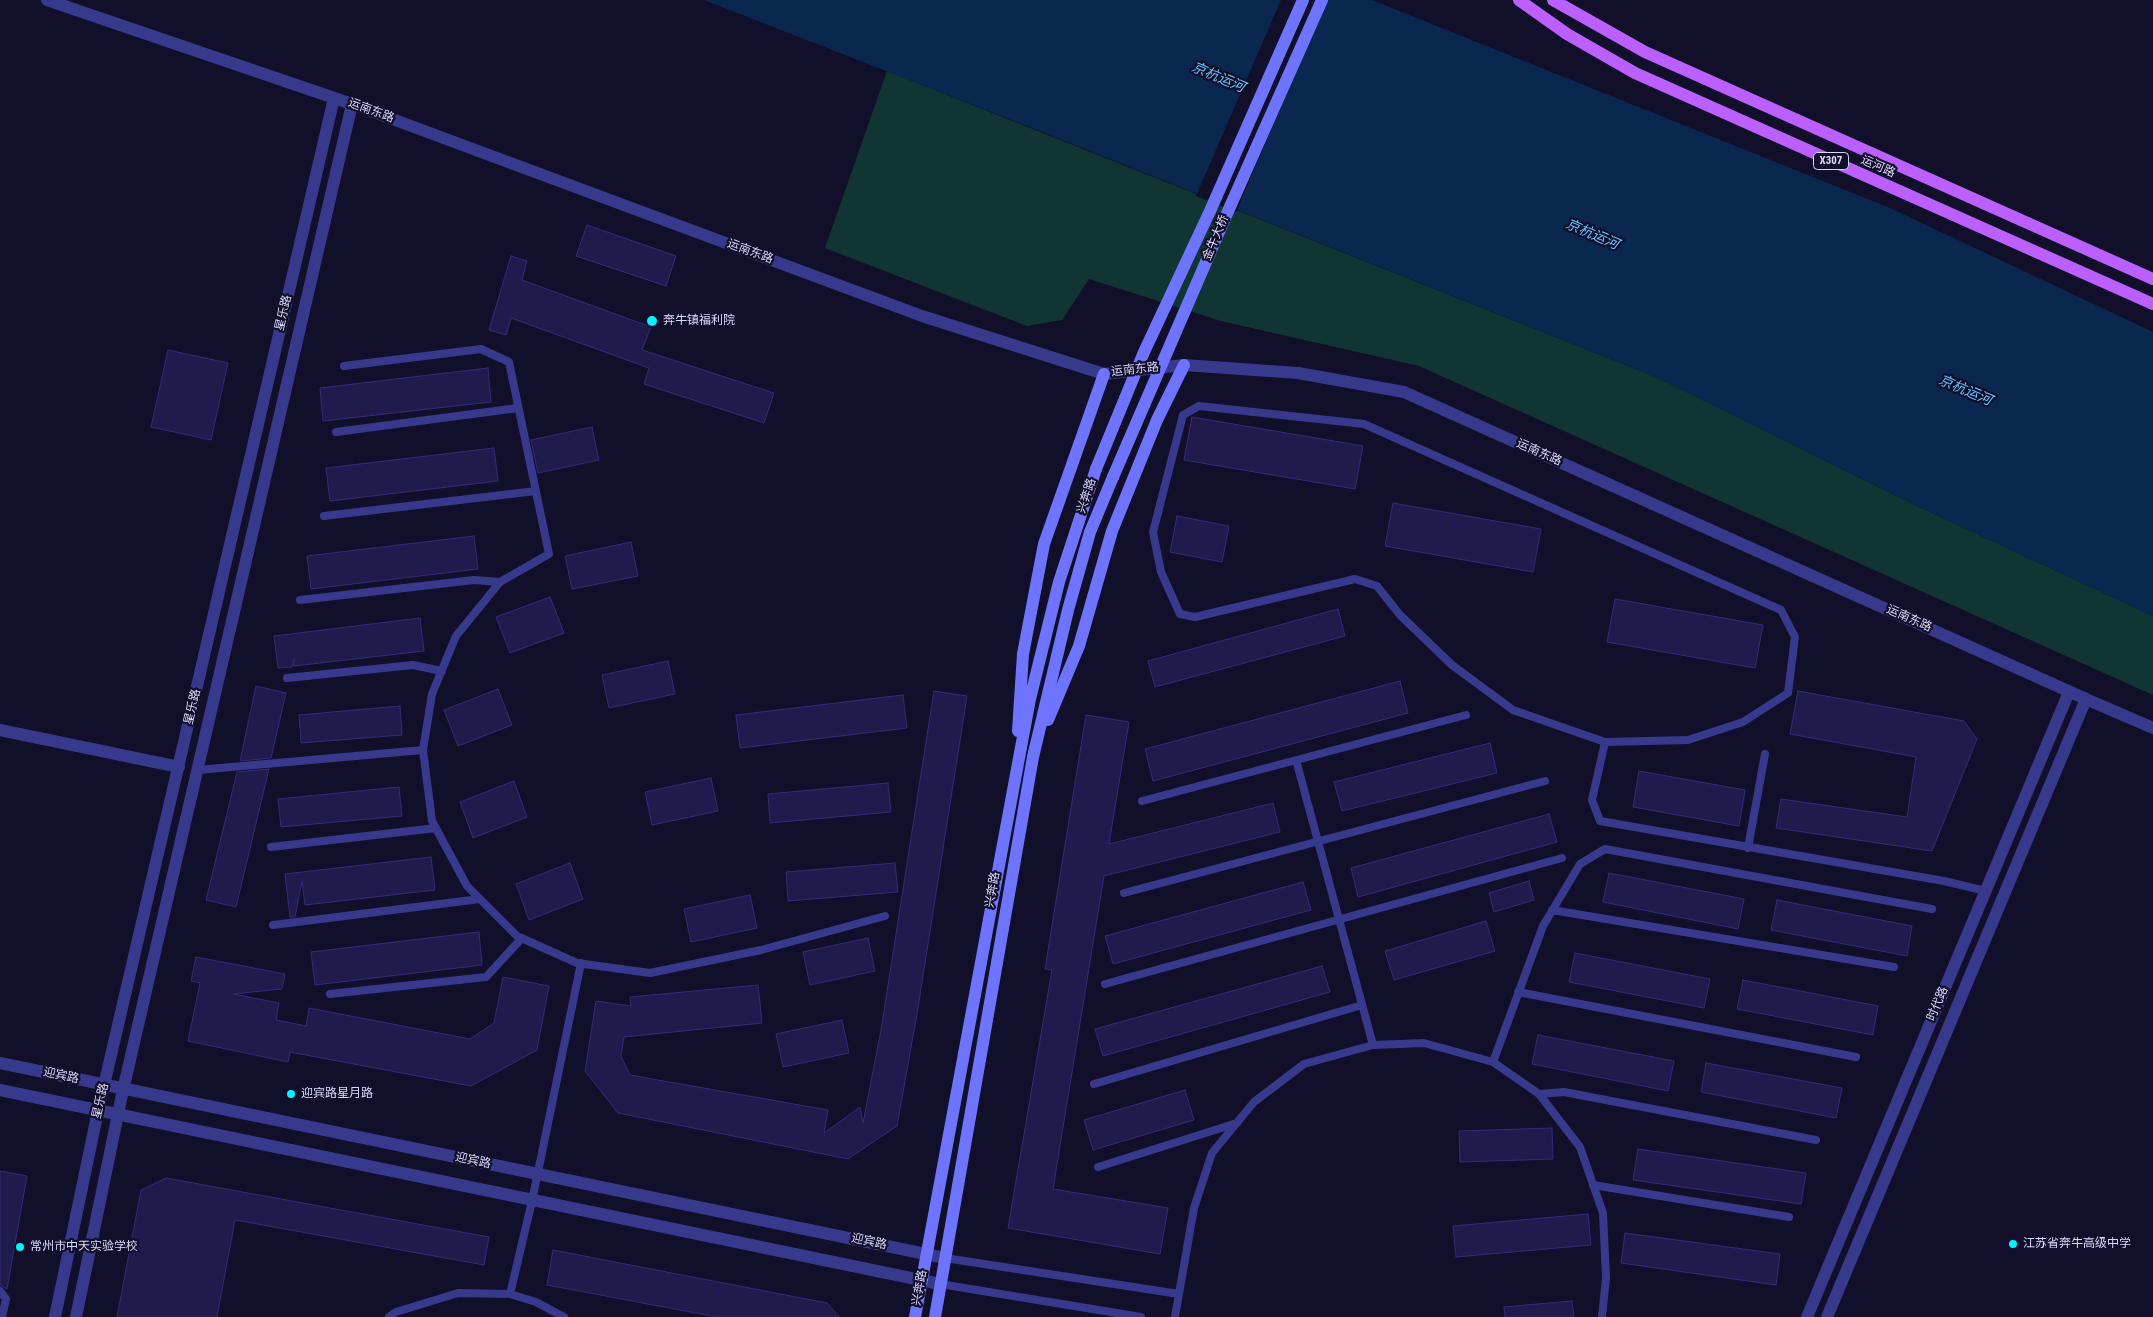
<!DOCTYPE html>
<html>
<head>
<meta charset="utf-8">
<style>
	body { margin:0 }
	canvas { display:block; background:#120f2a }
</style>
</head>
<body>
<canvas width="2153" height="1317"></canvas>
<script>
const g = document.querySelector('canvas').getContext('2d');
g.lineJoin = 'round';
function paint(path, color) { g.fillStyle = color; g.fill(path, 'evenodd'); }
const poly = rows => new Path2D(rows.map(r => 'M' + r).join(''));
function stroke(path, color, width, dash) { g.strokeStyle = color; g.lineWidth = width; g.lineCap = dash ? 'butt' : 'round'; g.setLineDash(dash || []); g.stroke(path); }
function label(font, color, halo, rows, align = 'center') {
  g.font = font + ' "Roboto Condensed","Noto Sans SC",sans-serif'; g.lineWidth = 4.5; g.setLineDash([]); g.textBaseline = 'middle'; g.strokeStyle = halo; g.fillStyle = color; for (const [text, x, y, turn = 0] of rows) {
    g.save(); g.translate(x, y); g.rotate((+turn || 0) * Math.PI / 180); g.textAlign = isNaN(turn) ? turn : align; if (halo) g.strokeText(text, 0, 0); g.fillText(text, 0, 0); g.restore();
  }
}
const green = poly([
	[887,71,1656,377,1915,505,2153,616,2153,695,1419,366,1221,321,1089,279,1062,320,1027,326,825,248]
]);
const water = poly([
	[704,0,1372,0,1890,208,2153,332,2153,616,1915,505,1656,377,1040,131]
]);
const pier = poly([
	[1281,0,1327,0,1236,212,1196,196]
]);
const building = poly([
	[587,225,676,256,666,286,576,256,587,225],
	[511,256,527,261,522,280,651,327,642,350,774,393,764,423,644,384,649,368,511,318,506,335,489,330,511,256],
	[168,350,228,363,211,440,151,427,168,350],
	[488,368,491,402,323,421,320,388,488,368],
	[1192,417,1363,446,1355,489,1184,460,1192,417],
	[592,427,599,460,538,473,531,440,592,427],
	[494,448,498,481,330,501,326,468,494,448],
	[1393,503,1541,529,1533,572,1385,546,1393,503],
	[1177,516,1229,526,1222,562,1170,552,1177,516],
	[474,536,478,569,311,589,307,556,474,536],
	[631,542,638,576,572,589,565,556,631,542],
	[550,597,564,633,510,653,496,617,550,597],
	[1615,599,1763,625,1755,668,1607,642,1615,599],
	[1338,609,1345,636,1155,687,1148,661,1338,609],
	[420,618,424,651,294,666,294,659,292,667,278,668,274,636,420,618],
	[668,661,675,694,609,708,602,675,668,661],
	[1400,681,1408,713,1153,781,1145,749,1400,681],
	[256,686,286,693,271,758,240,761,256,686],
	[498,689,512,725,458,746,444,710,498,689],
	[934,691,967,696,917,1014,897,1126,848,1159,618,1113,585,1071,596,1001,631,1006,630,997,758,985,762,1023,624,1037,621,1056,630,1075,828,1110,824,1133,860,1107,863,1123,881,1030,934,691],
	[1798,691,1964,721,1977,739,1932,851,1776,828,1781,799,1907,817,1916,757,1790,734,1798,691],
	[903,695,907,728,740,748,736,715,903,695],
	[400,706,402,735,301,743,299,715,400,706],
	[1086,715,1129,722,1109,844,1273,803,1280,832,1104,876,1053,1189,1168,1208,1160,1254,1008,1228,1052,970,1045,969,1086,715],
	[1490,743,1497,773,1342,811,1334,782,1490,743],
	[269,769,236,907,206,900,237,772,269,769],
	[1639,771,1745,790,1739,826,1633,807,1639,771],
	[711,778,718,811,652,825,645,792,711,778],
	[514,781,527,817,473,838,460,802,514,781],
	[888,783,891,812,770,823,768,794,888,783],
	[399,787,402,816,281,827,278,799,399,787],
	[1549,814,1557,842,1358,897,1351,868,1549,814],
	[431,857,435,890,305,905,302,881,295,917,290,917,285,874,431,857],
	[570,863,583,899,529,920,516,884,570,863],
	[895,863,898,892,788,901,786,872,895,863],
	[1609,873,1744,899,1738,929,1603,902,1609,873],
	[1529,881,1534,900,1494,912,1489,893,1529,881],
	[1303,882,1311,910,1113,964,1105,936,1303,882],
	[750,895,757,928,691,942,684,909,750,895],
	[1777,900,1912,926,1907,956,1771,930,1777,900],
	[1486,921,1495,951,1394,980,1385,951,1486,921],
	[479,932,482,965,315,985,311,952,479,932],
	[868,938,875,971,810,985,803,952,868,938],
	[1575,953,1710,979,1704,1008,1569,982,1575,953],
	[196,957,285,974,282,989,233,994,279,1003,276,1020,306,1026,309,1008,470,1039,494,1023,503,977,549,986,537,1050,471,1086,290,1052,288,1062,188,1041,200,983,191,981,196,957],
	[1322,966,1330,992,1103,1056,1095,1029,1322,966],
	[1743,980,1878,1006,1873,1035,1737,1009,1743,980],
	[842,1020,849,1053,783,1067,776,1034,842,1020],
	[1538,1035,1674,1061,1668,1091,1532,1064,1538,1035],
	[1706,1063,1842,1088,1836,1118,1701,1092,1706,1063],
	[1185,1090,1194,1120,1093,1150,1084,1120,1185,1090],
	[1552,1128,1553,1159,1460,1162,1459,1131,1552,1128],
	[1638,1149,1806,1173,1801,1204,1633,1180,1638,1149],
	[0,1171,27,1176,7,1289,0,1285,0,1171],
	[166,1178,489,1237,484,1265,235,1220,217,1317,117,1317,141,1190,166,1178],
	[1588,1214,1591,1245,1456,1257,1453,1226,1588,1214],
	[1625,1233,1780,1254,1776,1285,1621,1263,1625,1233],
	[553,1250,827,1303,839,1317,717,1317,547,1285,553,1250],
	[1572,1301,1574,1317,1505,1317,1504,1307,1572,1301]
]);
const service = poly([
	[344,366,481,349,509,362,549,554,500,582,456,636,432,694,423,750,432,821,467,886,517,936,577,963,650,973,761,950,885,916],
	[1199,406,1364,424,1781,610,1795,637,1788,693,1743,722,1688,740,1605,742,1513,710,1452,665,1400,615,1377,586,1355,579,1195,617,1180,614,1161,572,1153,532,1183,415,1199,406],
	[336,432,518,408],
	[324,516,536,491],
	[300,600,474,580,500,582],
	[287,678,413,665,442,671],
	[1605,742,1592,800,1600,821,1944,881,1986,891],
	[1296,760,1373,1045],
	[198,770,423,750],
	[1142,801,1466,715],
	[271,847,436,828],
	[1748,848,1765,754],
	[1124,893,1545,781],
	[1552,910,1894,967],
	[273,925,480,899],
	[1105,984,1562,858],
	[1518,992,1856,1057],
	[330,994,486,977,522,938],
	[1493,1062,1543,926,1580,864,1605,849,1932,909],
	[1094,1084,1362,1005],
	[1539,1094,1564,1092,1816,1140],
	[1098,1167,1237,1123],
	[1593,1185,1789,1217],
	[945,1258,1179,1294],
	[940,1284,1141,1317],
	[0,1291,6,1299,2,1317],
	[510,1294,532,1201,581,963],
	[389,1317,396,1312,458,1293,510,1294,536,1302,564,1317],
	[1175,1317,1194,1208,1212,1153,1254,1102,1304,1064,1373,1045,1424,1043,1493,1062,1539,1094,1580,1147,1603,1213,1606,1278,1602,1317]
]);
const minor = poly([
	[2086,699,2153,728],
	[0,730,179,767]
]);
const tertiary = poly([
	[47,0,352,104,922,316,1104,374,1184,365,1298,373,1404,392,2086,699,1827,1317],
	[0,1063,945,1258],
	[0,1090,940,1284],
	[55,1317,98,1111,334,98],
	[76,1317,123,1090,352,104],
	[1807,1317,2069,692]
]);
const secondary = poly([
	[1048,720,1079,646,1112,531,1157,420,1184,365],
	[1018,731,1023,654,1044,544,1104,374],
	[915,1317,1030,699,1059,582,1096,469],
	[935,1317,1033,757,1068,610,1090,532,1113,477]
]);
const primary = poly([
	[1519,0,1567,34,1635,73,2153,304],
	[1553,0,1645,52,2153,279]
]);
const secondaryBridge = poly([
	[1096,469,1144,352,1210,211,1303,0],
	[1113,477,1225,218,1322,0]
]);
const markers = [
	[652,321,6,"#04f4ff"],
	[291,1094,5,"#04f4ff"],
	[2013,1244,5,"#04f4ff"],
	[20,1247,5,"#04f4ff"]
];
const shields = [
	[1831,161,35]
];
const shieldNames = [
	["X307",1831,161]
];
const streetNames = [
	["运南东路",371,111,20],
	["运河路",1878,167,24],
	["金牛大桥",1216,238,-67],
	["运南东路",750,252,20],
	["星乐路",284,313,-77],
	["运南东路",1135,370,-6],
	["运南东路",1539,453,24],
	["兴奔路",1087,496,-72],
	["运南东路",1909,619,24],
	["星乐路",193,707,-77],
	["兴奔路",993,890,-80],
	["时代路",1938,1004,-67],
	["迎宾路",61,1076,12],
	["星乐路",101,1101,-77],
	["迎宾路",473,1161,12],
	["迎宾路",869,1242,12],
	["兴奔路",920,1288,-80]
];
const poiNames = [
	["奔牛镇福利院",663,321],
	["迎宾路星月路",301,1094],
	["江苏省奔牛高级中学",2023,1244],
	["常州市中天实验学校",30,1247]
];
const waterNames = [
	["京杭运河",1218,78,23],
	["京杭运河",1592,235,23],
	["京杭运河",1965,391,23]
];
paint(green, '#113532');
paint(water, '#09274f');
paint(pier, '#120f2a');
paint(building, '#211a4d');
stroke(building, '#362a7a', 1);
stroke(service, '#37398c', 8);
stroke(minor, '#37398c', 12);
stroke(tertiary, '#37398c', 12);
stroke(secondary, '#6f74ff', 12);
stroke(primary, '#bb5fff', 12);
stroke(secondaryBridge, '#6f74ff', 12);
for (const [x, y, r, color] of markers) { const dot = new Path2D(); dot.arc(x, y, r, 0, 2 * Math.PI); g.fillStyle = color; g.fill(dot); stroke(dot, '#120f2a', 2); }
for (const [x, y, w] of shields) { const box = new Path2D(); box.roundRect(x - w / 2, y - 8.5, w, 17, 4); g.fillStyle = '#120f2a'; g.fill(box); stroke(box, '#dbd8ff', 1); }
label('bold 11px', '#dbd8ff', null, shieldNames);
label('12px', '#dbd8ff', '#120f2a', streetNames);
label('12px', '#dbd8ff', '#120f2a', poiNames, 'left');
label('italic 14px', '#66c1ff', '#120f2a', waterNames);
</script>
</body>
</html>
